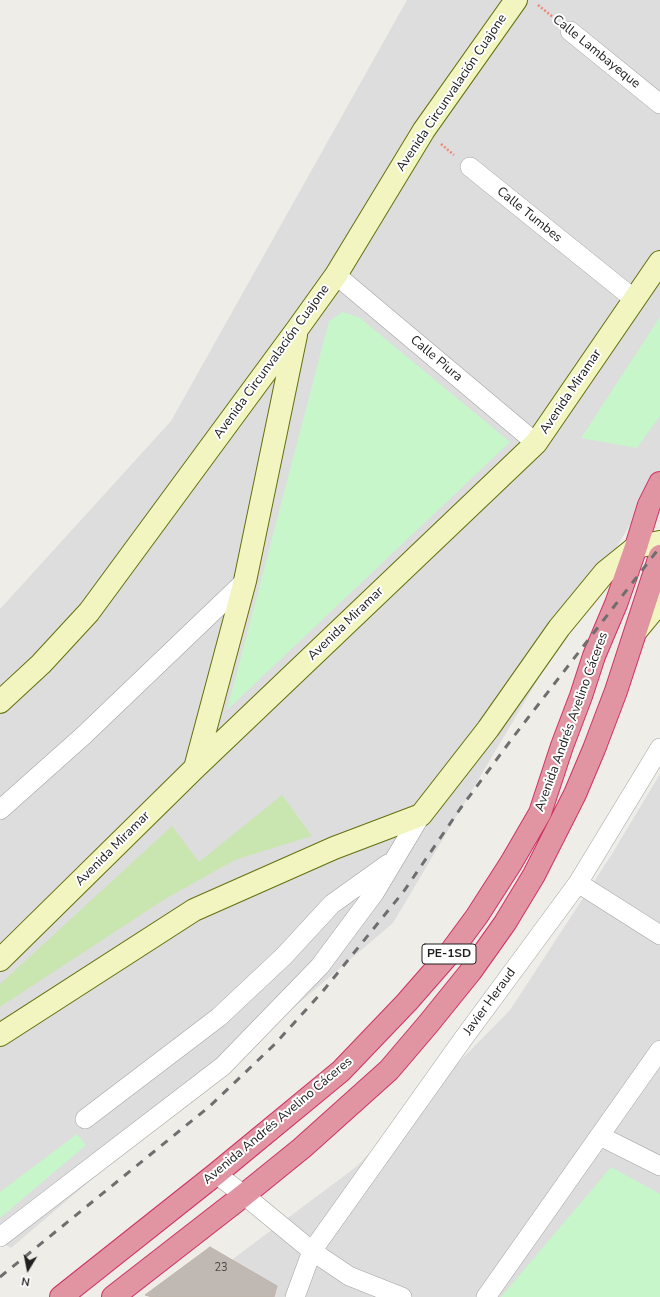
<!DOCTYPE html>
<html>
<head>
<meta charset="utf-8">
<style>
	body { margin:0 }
	#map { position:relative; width:660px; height:1297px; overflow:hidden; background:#efede7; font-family:"Nunito Sans",sans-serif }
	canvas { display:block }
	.north { position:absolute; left:8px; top:1249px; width:40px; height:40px; -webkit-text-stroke:3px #fff; paint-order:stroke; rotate:190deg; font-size:11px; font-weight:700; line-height:16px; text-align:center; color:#202020 }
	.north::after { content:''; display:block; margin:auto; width:14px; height:18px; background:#202020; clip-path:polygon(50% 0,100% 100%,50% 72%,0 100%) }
</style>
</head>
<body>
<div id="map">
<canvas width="660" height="1297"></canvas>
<div class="north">N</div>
</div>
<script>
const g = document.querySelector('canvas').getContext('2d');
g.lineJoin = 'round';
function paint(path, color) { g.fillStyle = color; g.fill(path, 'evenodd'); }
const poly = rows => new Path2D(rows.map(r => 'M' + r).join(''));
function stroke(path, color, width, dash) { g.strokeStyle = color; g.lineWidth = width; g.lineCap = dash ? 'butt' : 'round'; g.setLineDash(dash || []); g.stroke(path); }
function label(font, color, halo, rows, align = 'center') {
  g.font = font + ' "Nunito Sans",sans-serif'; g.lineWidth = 4; g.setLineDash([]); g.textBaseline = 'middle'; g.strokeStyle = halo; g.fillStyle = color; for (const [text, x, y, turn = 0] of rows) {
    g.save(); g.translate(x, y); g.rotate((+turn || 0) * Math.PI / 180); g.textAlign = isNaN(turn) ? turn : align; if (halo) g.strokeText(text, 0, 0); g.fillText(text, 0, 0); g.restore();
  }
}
const residential = poly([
	[407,0,660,0,660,479,647,496,393,923,11,1248,0,1241,0,609,171,421],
	[660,774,660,1297,182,1297,356,1167,510,1010,612,854]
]);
const grass = poly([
	[282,795,312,836,235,860,165,899,0,1007,0,984,172,826,199,862]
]);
const park = poly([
	[343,312,360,318,510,442,227,710,329,321],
	[660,317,660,416,637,448,581,438],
	[77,1134,86,1145,0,1218,0,1192],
	[611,1167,660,1194,660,1297,501,1297]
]);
const building = poly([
	[210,1247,277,1286,274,1297,152,1297,145,1295,210,1247]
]);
const path = poly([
	[538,5,554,18],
	[441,144,454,155]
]);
const street = poly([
	[570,31,660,104],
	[470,167,634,299],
	[336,275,536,443],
	[0,810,83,736,245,581],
	[578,883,660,935],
	[85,1119,219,1017,284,956,332,904,388,864],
	[600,1136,660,1166],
	[216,1174,244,1195,312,1251,295,1297],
	[0,1237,223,1066,320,966,375,892,421,815],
	[402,1297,349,1276,312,1251,463,1039,578,883,660,748],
	[486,1297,660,1050]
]);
const secondary = poly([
	[636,631,660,602],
	[0,702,41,664,89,612,298,328,336,275,424,130,516,0],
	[195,768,245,581,296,335],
	[0,960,195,768,536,443,660,262],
	[0,1035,194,910,334,848,421,815,488,729,559,628,605,572,636,547,660,542]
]);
const highway = poly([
	[61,1297,216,1174,341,1071,407,1002,449,954,477,916,511,863,540,813,562,746,581,696,594,656,616,604,636,547,649,505,660,483],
	[113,1297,244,1195,302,1148,389,1070,429,1023,471,971,505,923,534,875,575,794,594,749,616,691,660,556]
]);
const rail = poly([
	[0,1277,210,1106,275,1044,323,991,404,891,460,809,514,736,660,547]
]);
const numberNames = [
	["23",221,1268]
];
const shields = [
	[449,954,54]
];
const shieldNames = [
	["PE-1SD",449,954]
];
const streetNames = [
	["Calle Lambayeque",596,52,39],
	["Avenida Circunvalación Cuajone",452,93,-56],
	["Calle Tumbes",529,215,39],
	["Calle Piura",436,359,40],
	["Avenida Circunvalación Cuajone",272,362,-54],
	["Avenida Miramar",571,392,-56],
	["Avenida Miramar",346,624,-44],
	["Avenida Andrés Avelino Cáceres",572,722,-70],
	["Avenida Miramar",113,849,-45],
	["Javier Heraud",490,1002,-54],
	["Avenida Andrés Avelino Cáceres",278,1121,-40]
];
paint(residential, '#ddd');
paint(grass, '#cae6b0');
paint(park, '#c7f6cb');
paint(building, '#c0b9b3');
stroke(building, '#c0b4aa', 1);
stroke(street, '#a4a4a4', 20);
stroke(secondary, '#64700d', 24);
stroke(highway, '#cf3266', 24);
stroke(path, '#f08577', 2.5, [2, 2]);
stroke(street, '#fff', 19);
stroke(secondary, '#f2f5bf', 22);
stroke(highway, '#e194a1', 22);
stroke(rail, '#6e6e6e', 3, [8, 8]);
label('11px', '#484645', null, numberNames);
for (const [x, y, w] of shields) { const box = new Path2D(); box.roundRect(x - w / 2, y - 10, w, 20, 3); g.fillStyle = '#fff'; g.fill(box); stroke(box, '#202020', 1); }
label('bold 12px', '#202020', null, shieldNames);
label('13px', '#202020', '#fff', streetNames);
</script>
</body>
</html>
